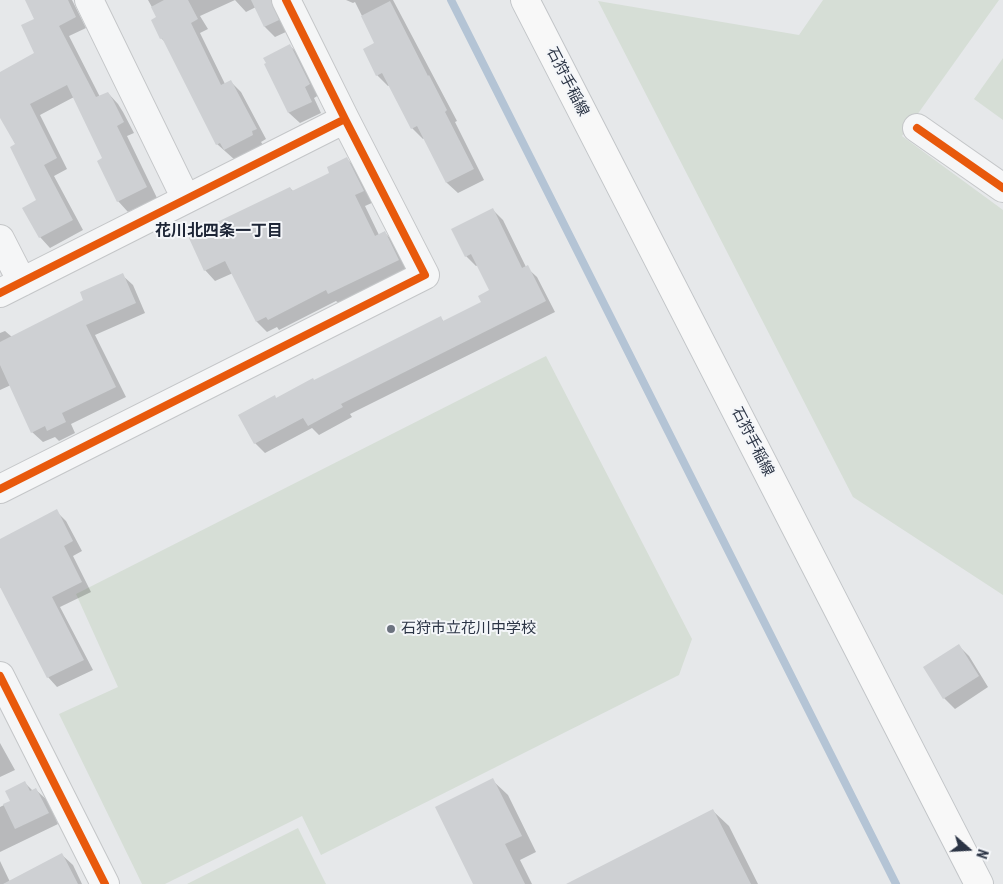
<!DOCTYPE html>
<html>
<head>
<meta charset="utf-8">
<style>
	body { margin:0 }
	#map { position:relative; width:1003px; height:884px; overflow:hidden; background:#e6e8ea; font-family:"Roboto Condensed",sans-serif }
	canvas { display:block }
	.north { position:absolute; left:943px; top:824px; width:50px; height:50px; -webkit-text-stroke:4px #f4f6f9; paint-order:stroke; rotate:109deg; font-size:14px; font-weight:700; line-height:20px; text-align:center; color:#2b3445 }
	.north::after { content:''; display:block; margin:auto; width:18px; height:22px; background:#2b3445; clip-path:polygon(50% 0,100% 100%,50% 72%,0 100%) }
</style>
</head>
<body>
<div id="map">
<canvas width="1003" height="884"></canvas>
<div class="north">N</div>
</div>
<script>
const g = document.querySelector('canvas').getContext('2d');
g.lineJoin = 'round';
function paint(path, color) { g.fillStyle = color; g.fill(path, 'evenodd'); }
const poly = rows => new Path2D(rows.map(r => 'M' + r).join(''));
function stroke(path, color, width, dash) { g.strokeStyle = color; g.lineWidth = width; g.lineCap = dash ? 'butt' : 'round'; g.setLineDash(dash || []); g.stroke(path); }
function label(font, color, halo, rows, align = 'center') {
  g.font = font + ' "Roboto Condensed","Noto Sans JP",sans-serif'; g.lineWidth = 4; g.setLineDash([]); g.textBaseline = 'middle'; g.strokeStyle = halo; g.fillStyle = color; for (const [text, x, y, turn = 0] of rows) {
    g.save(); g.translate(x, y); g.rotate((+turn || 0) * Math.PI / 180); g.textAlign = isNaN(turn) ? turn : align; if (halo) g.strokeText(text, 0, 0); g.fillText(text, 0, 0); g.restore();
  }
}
const green = poly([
	[823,0,999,0,902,136,1003,210,1003,595,853,497,598,1,799,35],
	[1003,58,1003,120,974,99],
	[546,356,692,639,679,675,321,855,302,816,165,884,142,884,59,714,118,687,76,594],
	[298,828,326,884,187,884]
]);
const shadow = poly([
	[26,0,72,0,86,28,69,36,100,97,108,93,118,104,123,112,134,133,127,136,157,198,128,212,118,201,104,159,74,97,40,115,67,169,54,176,83,230,50,248,40,237,38,200,16,145,0,115,0,73,36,53,35,20],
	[148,0,278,0,288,31,275,37,265,27,256,7,246,12,235,0,200,16,208,29,200,33,225,84,231,82,241,92,266,139,261,142,263,145,235,160,217,144,165,42,161,38,158,18],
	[346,0,393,0,457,121,455,122,484,180,458,193,447,183,425,138,423,139,412,128,390,85,388,86,377,75,376,44,355,2,353,3],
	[290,46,301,56,319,95,314,98,321,113,300,123,289,113,266,64],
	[347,159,357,169,374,202,365,206,379,235,384,232,395,243,409,270,340,304,336,301,279,330,277,327,267,332,257,322,233,273,215,281,205,270,290,188,293,191,331,174],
	[493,210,503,220,526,267,537,277,555,312,350,414,352,417,319,435,312,428,265,453,255,443,277,399,441,318,444,322,482,303,491,291,478,265,476,266,466,256],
	[122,275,133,285,145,313,95,335,126,397,71,424,75,433,59,441,55,437,43,442,32,432,11,385,0,390,0,333,5,331,12,337,85,300],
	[56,511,66,521,82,551,73,556,91,592,60,607,93,670,57,687,48,677,1,587,0,588,0,540],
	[959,646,969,656,988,687,955,709,944,698],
	[0,743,15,770,0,777],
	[492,780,508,795,536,852,520,860,532,884,475,884],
	[25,783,33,791,36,790,47,800,58,824,0,852,0,807,12,801],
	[713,811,729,826,758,884,589,884],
	[62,855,73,865,82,884,0,884,0,861,10,882]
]);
const stream = poly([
	[451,0,896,884]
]);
const building = poly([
	[25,0,68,0,76,17,59,26,96,97,108,92,113,100,124,122,117,126,147,187,117,202,97,161,102,158,67,85,30,104,57,158,44,165,73,220,39,238,22,208,36,200,10,147,15,144,0,118,0,72,34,53,21,25,34,19],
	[164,0,188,0,198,19,191,23,221,85,231,80,257,129,252,131,253,135,224,150,220,143,216,145,162,38,160,39,151,20,156,17,151,7],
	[251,0,271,0,279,20,264,27],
	[390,1,428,76,429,75,447,110,445,112,474,169,446,183,417,126,411,129,382,73,376,76,363,49,374,43,361,16],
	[290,44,310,84,305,87,312,102,288,113,264,64,266,63,263,58],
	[347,157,364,191,355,195,375,236,385,231,399,260,328,294,326,290,268,320,266,317,256,322,225,261,204,271,188,236,290,187,292,191,329,173,327,167],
	[493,208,522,268,528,265,546,301,341,404,343,407,308,426,303,418,254,444,238,415,275,395,276,398,313,378,314,380,441,316,443,321,481,302,478,296,489,290,471,254,465,257,451,229],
	[123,273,136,303,86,325,116,387,62,413,66,422,47,431,45,426,31,433,0,365,0,342,83,300,80,292],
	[57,509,73,541,64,546,82,582,52,597,84,660,47,678,0,587,0,539],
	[959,644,979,676,943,699,923,667],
	[493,778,522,836,505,844,525,884,473,884,435,807],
	[25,781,30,791,36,788,49,813,15,829,3,804,10,801,5,791],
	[713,809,751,884,566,884],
	[62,853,78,884,3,884]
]);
const minor = poly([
	[89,0,186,199],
	[917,128,1003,188],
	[0,239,22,282],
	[0,293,345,119],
	[0,489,425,275,345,119,286,0],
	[0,676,105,884]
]);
const major = poly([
	[525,0,979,884]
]);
const cycleway = poly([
	[917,128,1003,188],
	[0,293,345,119],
	[0,489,425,275,345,119,286,0],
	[0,676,105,884]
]);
const markers = [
	[391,629,5,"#6c737f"]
];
const streetNames = [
	["石狩手稲線",567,82,63],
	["石狩手稲線",752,442,63]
];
const poiNames = [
	["石狩市立花川中学校",401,629]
];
const neighbourhoodNames = [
	["花川北四条一丁目",219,232]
];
paint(green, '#d6ded6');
paint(shadow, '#0003');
stroke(stream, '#b4c4d5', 8);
paint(building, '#ced0d3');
stroke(minor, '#c4c6c8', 30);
stroke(major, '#c2c5c8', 30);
stroke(minor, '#f5f6f7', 28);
stroke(major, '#f8f8f8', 28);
stroke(cycleway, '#e8590c', 8);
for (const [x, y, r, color] of markers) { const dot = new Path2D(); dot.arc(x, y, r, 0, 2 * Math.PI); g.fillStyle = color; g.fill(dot); stroke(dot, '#f4f6f9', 2); }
label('15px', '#2b3445', '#f4f6f9', streetNames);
label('15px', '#2b3445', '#f4f6f9', poiNames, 'left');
label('bold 16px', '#1d2536', '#f4f6f9', neighbourhoodNames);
</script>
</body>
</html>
